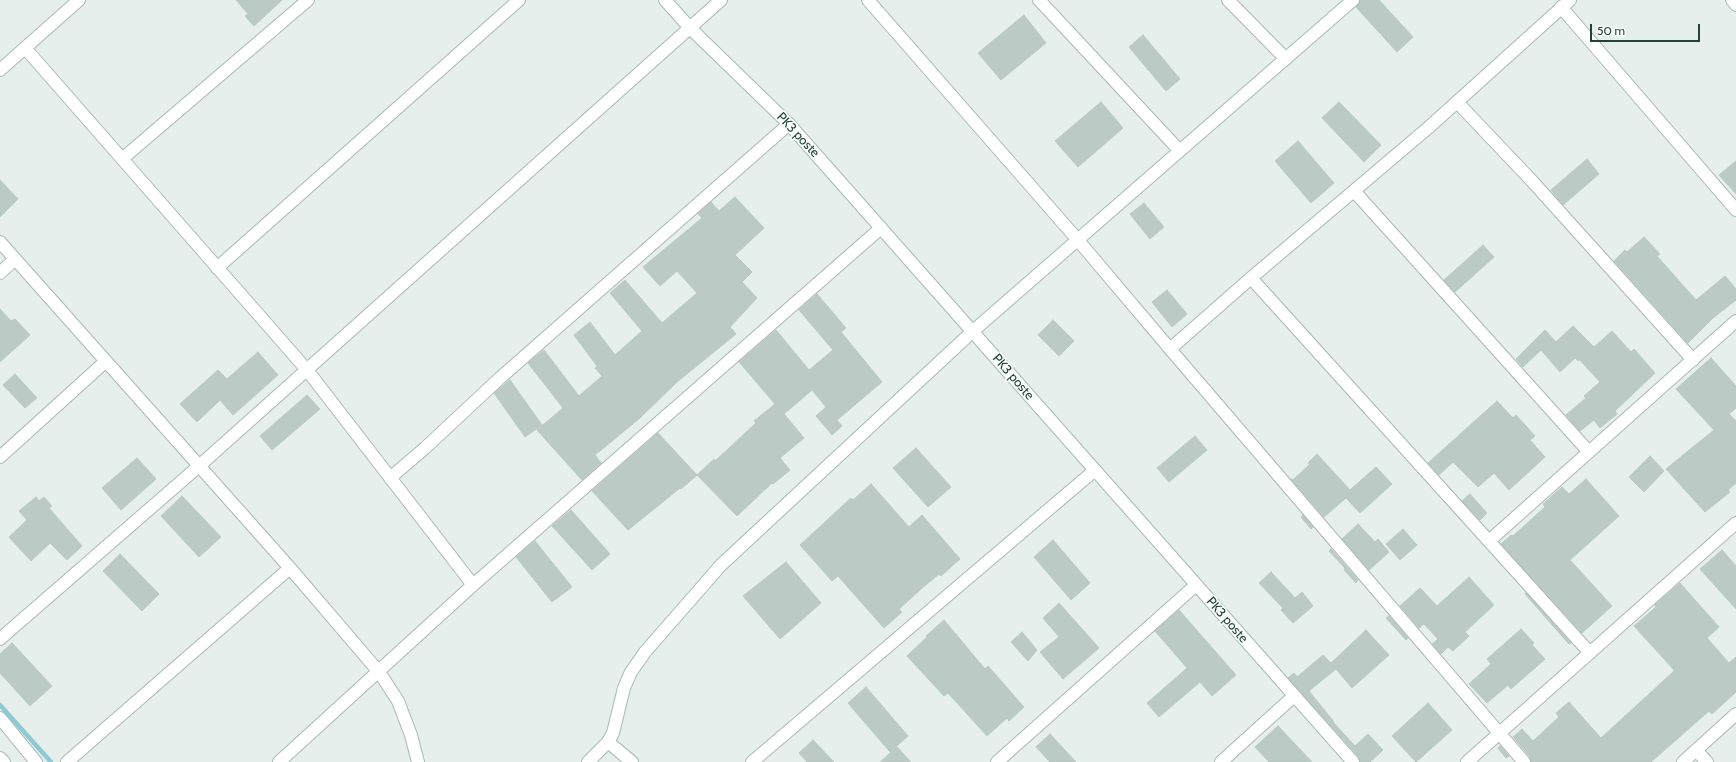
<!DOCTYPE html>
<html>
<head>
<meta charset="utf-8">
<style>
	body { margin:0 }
	#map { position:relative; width:1736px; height:762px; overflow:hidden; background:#e6efeb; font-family:Cabin,sans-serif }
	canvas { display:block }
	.scale { position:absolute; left:1590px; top:24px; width:110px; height:18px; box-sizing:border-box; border:2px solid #24423a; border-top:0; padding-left:5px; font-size:12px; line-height:14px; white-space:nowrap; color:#24423a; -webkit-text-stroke:3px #f7fbf9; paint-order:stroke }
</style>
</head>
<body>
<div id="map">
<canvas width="1736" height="762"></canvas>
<div class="scale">50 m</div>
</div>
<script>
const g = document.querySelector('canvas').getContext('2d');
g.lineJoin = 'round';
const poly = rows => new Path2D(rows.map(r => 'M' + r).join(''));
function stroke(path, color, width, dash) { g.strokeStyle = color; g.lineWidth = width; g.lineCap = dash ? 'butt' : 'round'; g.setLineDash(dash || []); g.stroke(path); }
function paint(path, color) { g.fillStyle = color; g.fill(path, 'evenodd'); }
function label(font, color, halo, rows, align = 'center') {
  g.font = font + ' Cabin,sans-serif'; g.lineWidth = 3.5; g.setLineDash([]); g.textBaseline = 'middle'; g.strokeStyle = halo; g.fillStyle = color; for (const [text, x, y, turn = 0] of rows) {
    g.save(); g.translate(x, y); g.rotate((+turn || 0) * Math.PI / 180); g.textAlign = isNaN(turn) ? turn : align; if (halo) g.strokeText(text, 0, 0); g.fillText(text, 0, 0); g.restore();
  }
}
const stream = poly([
	[0,705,51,762]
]);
const building = poly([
	[236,0,282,0,254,26,245,16,248,14,236,0],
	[1360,0,1379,0,1413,37,1397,52,1356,7,1360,0],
	[1024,15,1046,43,1001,80,978,53,1024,15],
	[1143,35,1180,79,1166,91,1129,47,1143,35],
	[1101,102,1123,128,1078,167,1055,141,1101,102],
	[1339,102,1381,145,1364,162,1322,118,1339,102],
	[1298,141,1334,183,1311,203,1275,161,1298,141],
	[1587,159,1599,174,1563,205,1551,190,1587,159],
	[1736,161,1736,194,1719,175,1736,161],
	[0,180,18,199,0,217,0,180],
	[735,197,764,228,735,255,752,272,742,282,757,298,730,327,736,334,677,382,640,418,595,455,601,463,582,480,537,430,563,408,528,363,544,350,579,396,602,376,595,368,597,366,574,335,590,322,615,355,642,331,610,293,625,280,662,323,697,293,677,271,660,286,643,267,702,218,698,214,711,202,719,211,735,197],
	[1144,203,1164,227,1150,239,1130,214,1144,203],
	[1644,237,1660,254,1657,256,1696,300,1725,276,1736,289,1736,300,1713,318,1688,343,1614,261,1625,250,1627,252,1644,237],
	[1483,245,1494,257,1455,292,1444,280,1483,245],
	[1167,290,1187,314,1172,327,1152,302,1167,290],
	[817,294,846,328,841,332,882,382,837,420,842,426,832,435,816,416,826,407,812,390,784,414,804,438,780,458,790,470,773,484,772,483,737,516,697,475,714,459,715,461,756,423,754,421,775,404,739,362,776,330,809,370,833,350,799,310,817,294],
	[0,309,11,321,15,319,30,335,0,362,0,309],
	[1053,320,1074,341,1059,356,1038,335,1053,320],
	[1573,326,1594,347,1612,331,1631,352,1634,349,1655,373,1615,411,1617,414,1600,428,1594,420,1580,431,1566,415,1586,398,1584,396,1600,382,1579,359,1578,361,1575,358,1560,372,1541,350,1523,367,1516,359,1545,330,1556,342,1573,326],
	[258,352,278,375,233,415,220,400,197,422,180,404,218,370,227,379,258,352],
	[1711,358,1736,386,1736,408,1729,414,1736,421,1736,483,1728,490,1730,492,1705,512,1666,469,1714,430,1676,389,1711,358],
	[15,374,37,398,25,408,3,385,15,374],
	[510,380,542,425,525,437,494,393,510,380],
	[307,395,320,409,272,450,260,436,307,395],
	[1497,401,1513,418,1516,415,1535,436,1530,440,1545,457,1509,490,1494,473,1478,487,1453,462,1439,475,1428,463,1497,401],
	[658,433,697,475,681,489,680,488,628,530,592,491,658,433],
	[1195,436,1207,450,1169,482,1157,468,1195,436],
	[916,448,951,487,928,507,893,468,916,448],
	[1317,454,1350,490,1376,467,1392,484,1360,513,1346,498,1324,517,1291,479,1293,480,1310,464,1308,463,1317,454],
	[1650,456,1664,471,1644,492,1629,477,1650,456],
	[137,458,156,479,121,510,102,488,137,458],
	[1586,479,1619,516,1570,560,1612,606,1582,633,1501,544,1511,535,1513,536,1545,507,1543,504,1562,487,1569,494,1586,479],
	[871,484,909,527,922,515,960,559,941,576,939,574,921,589,899,609,902,612,884,628,838,576,832,581,800,545,851,498,853,500,871,484],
	[1470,494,1487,513,1480,520,1462,501,1470,494],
	[182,496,221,537,199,557,161,516,182,496],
	[36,497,39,501,44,497,52,506,49,508,82,546,67,560,50,543,31,561,9,537,27,520,19,511,36,497],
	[571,510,610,554,592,570,552,526,571,510],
	[1303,515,1313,527,1311,529,1301,517,1303,515],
	[1358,524,1375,542,1378,539,1389,552,1369,570,1342,539,1358,524],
	[1403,529,1417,545,1400,560,1386,544,1403,529],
	[1053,540,1090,583,1071,600,1034,557,1053,540],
	[535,541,572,587,552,602,516,557,535,541],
	[1331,549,1358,580,1356,583,1344,570,1345,568,1329,551,1331,549],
	[1722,550,1736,566,1736,609,1700,569,1722,550],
	[120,554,159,594,142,611,103,571,120,554],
	[786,562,821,603,780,639,743,596,786,562],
	[1271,572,1295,598,1302,592,1313,606,1293,623,1281,610,1283,608,1259,583,1271,572],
	[1469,577,1494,605,1465,632,1469,636,1453,651,1448,647,1441,654,1432,644,1438,639,1424,624,1419,628,1400,606,1420,588,1437,606,1469,577],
	[1680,583,1719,627,1707,638,1729,663,1736,657,1736,692,1712,714,1709,711,1651,762,1531,762,1530,757,1513,737,1522,729,1533,741,1559,717,1556,713,1569,702,1601,738,1673,672,1674,670,1634,626,1656,607,1655,605,1680,583],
	[1526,593,1571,643,1569,644,1525,594,1526,593],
	[1059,603,1099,648,1063,679,1040,652,1059,637,1043,618,1059,603],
	[1179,610,1236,675,1212,696,1200,682,1159,717,1147,703,1187,668,1155,631,1179,610],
	[1389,616,1408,638,1406,640,1386,618,1389,616],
	[944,620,985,669,988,666,1024,707,1009,721,1007,718,987,736,948,693,944,696,907,656,927,637,926,636,944,620],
	[1521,629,1534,643,1532,645,1545,659,1511,689,1508,685,1487,703,1469,684,1491,664,1487,659,1521,629],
	[1366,630,1389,655,1352,688,1336,669,1309,691,1334,722,1333,722,1355,746,1368,734,1383,750,1370,762,1360,762,1359,757,1288,678,1294,673,1297,677,1323,655,1331,663,1366,630],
	[1022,632,1037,650,1028,661,1011,642,1022,632],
	[12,643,52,686,30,706,0,673,0,654,12,643],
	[866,687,908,736,890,752,848,703,866,687],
	[1428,703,1452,730,1416,762,1392,736,1428,703],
	[1278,726,1312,762,1269,762,1255,747,1278,726],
	[1050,734,1076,762,1050,762,1036,747,1050,734],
	[813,740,834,762,807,762,799,753,813,740],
	[1500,746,1509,756,1506,758,1498,748,1500,746],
	[897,747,911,762,880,762,897,747]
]);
const street = poly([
	[868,0,1077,239,1170,349,1524,762],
	[1039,0,1179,150],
	[1228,0,1286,59],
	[1732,0,1736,5],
	[1561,7,1736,210],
	[25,48,307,370,473,585],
	[0,70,79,0],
	[1457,102,1532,181,1693,360],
	[122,159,308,0],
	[1354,191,1589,452],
	[0,242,290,568,379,672,398,701,411,735,418,762],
	[217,268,519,0],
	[0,273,15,259],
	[1251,278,1590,653],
	[1170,349,1251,278,1428,128,1570,0],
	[0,457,106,361],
	[390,478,425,448,500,378,789,124],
	[1489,541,1736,321],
	[0,639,199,466,721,0],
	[0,718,36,762],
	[608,742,632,762],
	[1696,750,1707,762],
	[0,758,4,762],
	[67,762,290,568],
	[279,762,473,585,881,228],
	[752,762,1095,470],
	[997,762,1196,585],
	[1221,762,1294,696],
	[1467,762,1736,523],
	[1683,762,1736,714]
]);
const secondary = poly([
	[665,0,690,28,789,124,1353,762],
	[588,762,608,742,613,733,624,688,631,672,645,652,721,565,973,331,1353,0]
]);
const streetNames = [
	["PK3 poste",798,135,47],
	["PK3 poste",1013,377,49],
	["PK3 poste",1227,620,49]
];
stroke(stream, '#8ec9d4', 4.5);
paint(building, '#bbcac4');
stroke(building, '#b8c9c2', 1);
stroke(street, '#a8b8b2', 14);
stroke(secondary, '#a4bbb3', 14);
stroke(street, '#fff', 12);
stroke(secondary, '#fff', 12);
label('13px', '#24423a', '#f7fbf9', streetNames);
</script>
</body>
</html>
